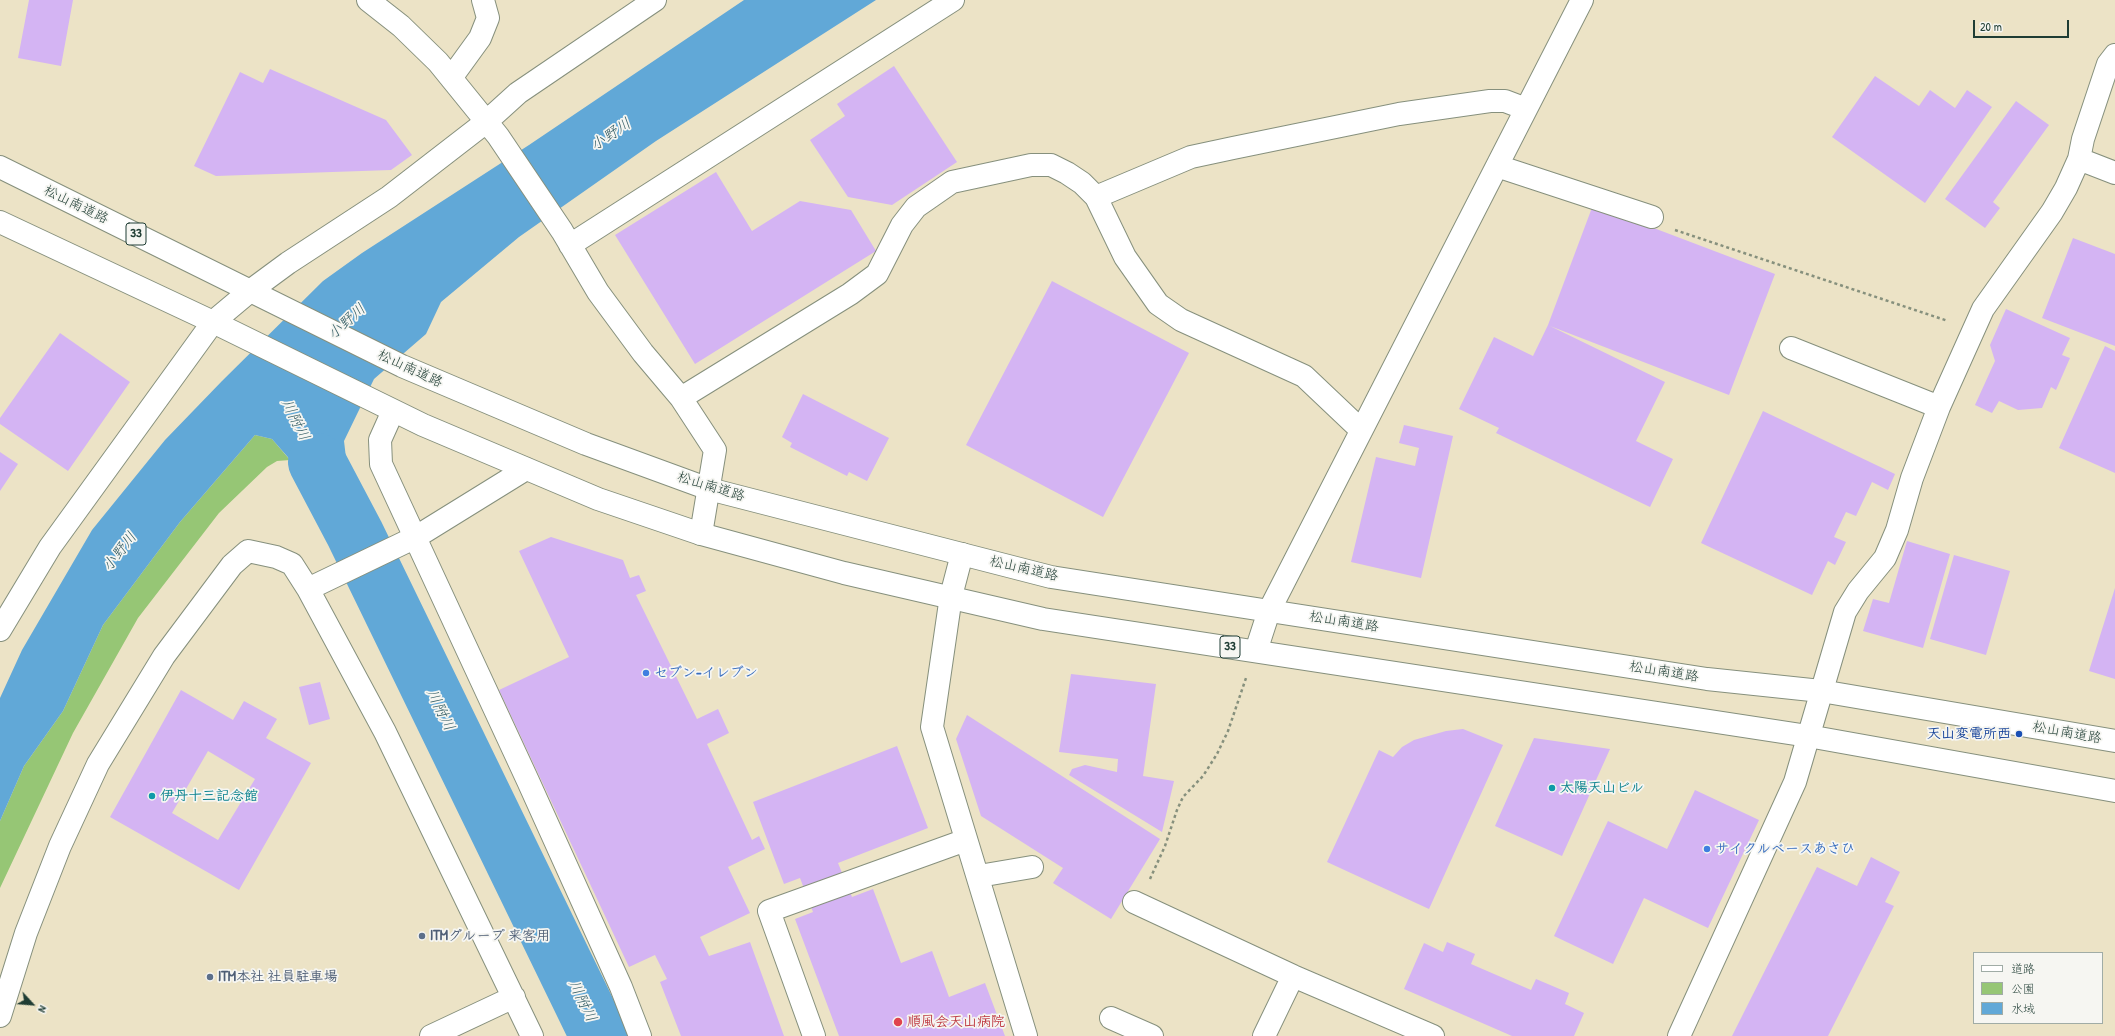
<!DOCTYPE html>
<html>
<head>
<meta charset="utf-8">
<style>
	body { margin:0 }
	#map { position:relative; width:2115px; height:1036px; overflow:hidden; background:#ece3c6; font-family:"Patrick Hand","Klee One",sans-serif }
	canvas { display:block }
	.legend { position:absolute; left:1973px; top:952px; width:130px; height:72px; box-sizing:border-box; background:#f6f6f2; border:1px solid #a0aca6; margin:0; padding:5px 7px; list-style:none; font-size:12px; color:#1f3d34 }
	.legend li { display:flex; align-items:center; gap:8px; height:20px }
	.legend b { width:20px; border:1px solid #a0aca6 }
	.north { position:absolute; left:12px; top:984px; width:40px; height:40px; -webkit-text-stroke:3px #f6f6f2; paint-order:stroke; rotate:116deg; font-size:11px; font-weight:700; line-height:16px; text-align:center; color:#1f3d34 }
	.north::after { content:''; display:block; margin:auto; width:14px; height:18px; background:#1f3d34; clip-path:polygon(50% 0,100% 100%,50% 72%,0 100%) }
	.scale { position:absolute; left:1973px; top:20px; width:96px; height:18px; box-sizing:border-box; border:2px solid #1f3d34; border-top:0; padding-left:5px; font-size:12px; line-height:14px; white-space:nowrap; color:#1f3d34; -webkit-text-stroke:3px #f6f6f2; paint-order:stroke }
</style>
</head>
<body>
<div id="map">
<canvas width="2115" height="1036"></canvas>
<ul class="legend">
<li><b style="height:5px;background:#fff"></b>道路</li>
<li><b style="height:11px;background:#96c675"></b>公園</li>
<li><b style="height:11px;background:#61a8d7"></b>水域</li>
</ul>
<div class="north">N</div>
<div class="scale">20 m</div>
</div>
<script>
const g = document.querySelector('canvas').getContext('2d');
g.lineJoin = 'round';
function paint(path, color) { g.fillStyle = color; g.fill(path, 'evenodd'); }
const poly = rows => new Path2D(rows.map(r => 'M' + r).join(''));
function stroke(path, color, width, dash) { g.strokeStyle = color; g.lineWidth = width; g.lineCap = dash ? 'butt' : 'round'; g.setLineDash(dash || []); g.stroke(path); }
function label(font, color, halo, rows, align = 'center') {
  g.font = font + ' "Patrick Hand","Klee One",sans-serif'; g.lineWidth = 3.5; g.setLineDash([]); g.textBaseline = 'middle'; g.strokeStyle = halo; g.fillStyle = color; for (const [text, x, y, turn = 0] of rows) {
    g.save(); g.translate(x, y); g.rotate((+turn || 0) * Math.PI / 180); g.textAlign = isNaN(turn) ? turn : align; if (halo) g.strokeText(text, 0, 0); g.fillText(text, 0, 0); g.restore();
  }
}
const green = poly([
	[255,435,272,439,290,460,277,461,267,467,219,513,138,618,73,733,0,888,0,821,24,766,63,711,103,625,180,522]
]);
const water = poly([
	[744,0,876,0,656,141,519,237,441,302,426,334,374,379,344,441,355,534,272,439,255,435,180,522,103,625,63,711,24,766,0,821,0,698,22,650,92,530,165,440,222,381,323,281,362,253,529,145]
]);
const river = poly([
	[317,462,355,534,599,1036]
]);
const building = poly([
	[29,0,73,0,61,66,18,58],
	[894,66,957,162,892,205,848,197,810,140,845,116,837,104],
	[270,69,386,120,412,155,391,170,216,176,194,166,240,72,263,83],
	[1875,76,1919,106,1930,90,1955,108,1967,90,1992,107,1925,203,1832,137],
	[2016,101,2049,125,1993,202,2000,208,1985,228,1945,199],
	[716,172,752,231,800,201,851,210,876,251,695,364,615,235],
	[1593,205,1775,274,1729,395,1550,326,1665,382,1636,441,1673,459,1650,507,1496,433,1499,428,1459,409,1494,337,1533,356,1548,325],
	[2073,238,2115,254,2115,346,2042,318],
	[1052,281,1189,353,1103,517,966,445],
	[2006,309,2070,338,2062,355,2070,358,2056,390,2051,387,2042,408,2018,410,1999,401,1992,413,1975,405,1995,361,1990,345],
	[60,333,130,382,68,471,0,424,0,418],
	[2105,346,2115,351,2115,473,2059,448],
	[803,394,889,438,867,481,849,472,847,476,790,447,792,443,782,437],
	[1763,411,1895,474,1888,490,1872,482,1856,516,1846,512,1834,537,1846,542,1835,565,1828,561,1812,595,1701,543],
	[1404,425,1453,436,1421,578,1351,562,1376,457,1415,466,1419,448,1399,443],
	[0,452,18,464,0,491],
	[551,537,623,560,630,578,639,575,646,591,636,595,697,719,718,709,729,733,707,744,752,840,759,836,765,849,728,867,750,913,700,937,709,956,750,942,784,1036,681,1036,660,982,667,979,655,955,629,967,499,690,569,657,519,551],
	[1907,541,1950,554,1923,648,1863,631,1873,599,1889,603],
	[1954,555,2010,571,1986,655,1930,639],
	[2115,588,2115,679,2089,671],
	[1071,674,1156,684,1143,776,1174,781,1162,832,1069,775,1072,769,1085,765,1117,772,1118,759,1059,752],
	[320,682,330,719,309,725,299,687],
	[181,690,233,720,244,701,277,719,266,738,311,763,239,890,110,817],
	[208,751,255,779,218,840,172,813],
	[967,715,1160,839,1111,919,1053,883,1063,868,981,816,956,739],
	[1463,729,1503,745,1429,909,1327,862,1379,750,1393,757,1402,747,1414,740,1446,731],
	[1534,738,1610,749,1562,856,1495,826],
	[897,746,928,828,838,863,852,897,873,889,901,963,932,951,949,997,985,983,1005,1036,839,1036,795,919,813,912,800,878,784,884,753,802],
	[1695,790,1759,820,1708,928,1644,898,1613,964,1554,936,1608,821,1667,849],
	[1871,857,1900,872,1885,902,1894,906,1828,1036,1732,1036,1817,867,1857,886],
	[1447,942,1475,954,1471,964,1531,990,1536,979,1569,993,1565,1004,1584,1013,1574,1036,1512,1036,1404,989,1424,943,1443,952]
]);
const path = poly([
	[1675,230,1948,321],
	[1150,879,1165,846,1177,810,1183,797,1203,776,1217,754,1228,731,1246,678]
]);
const minor = poly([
	[368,0,401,26,438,62,498,136,562,231,598,292,643,353,681,398,715,450,701,534],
	[451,78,480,38,488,18,483,0],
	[2079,159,2115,173],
	[1497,166,1652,217],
	[1096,197,1191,157,1233,148,1399,114,1490,101,1505,101,1526,109],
	[570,245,953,0],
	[1791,348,1939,407],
	[681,398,850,294,877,274,902,225,916,207,952,182,1031,165,1051,165,1067,173,1082,183,1096,197,1125,257,1158,304,1181,320,1304,376,1361,430],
	[393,411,380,440,381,464,528,781,621,987,640,1036],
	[962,554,951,596,932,727,1026,1036],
	[308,589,416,537,526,469],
	[0,630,50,547,213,322,250,291,288,263,389,197,486,122,518,93,655,0],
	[1256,651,1269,611,1582,0],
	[979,876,1032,867],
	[1134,902,1293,976,1433,1036],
	[0,1016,26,933,60,846,98,764,164,656,232,565,248,551,276,557,292,564,308,589,385,732,532,1036],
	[1111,1018,1152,1036],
	[431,1036,514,997],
	[814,1036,769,911,966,840],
	[1264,1036,1293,976],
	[1679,1036,1795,782,1845,612,1858,591,1885,558,1897,530,1912,478,1939,407,1983,309,2052,212,2066,188,2079,159,2083,139,2108,64,2115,55]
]);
const highway = poly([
	[0,167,402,366,586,444,709,489,1051,577,1707,679,1821,691,2115,741],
	[0,222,213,322,423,425,598,499,701,534,844,573,1043,619,1808,736,2115,791]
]);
const markers = [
	[646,673,4,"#3f7fe0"],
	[2019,734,4,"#1a4fb4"],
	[1552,788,4,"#0f9aa8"],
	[152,796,4,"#0f9aa8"],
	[1707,849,4,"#3f7fe0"],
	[422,936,4,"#5c6f8a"],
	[210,977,4,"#5c6f8a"],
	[898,1022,5,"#e0444e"]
];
const shields = [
	[136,234,20],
	[1230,647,20]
];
const shieldNames = [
	["33",136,234],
	["33",1230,647]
];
const streetNames = [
	["松山南道路",76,205,26],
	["松山南道路",410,369,25],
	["松山南道路",711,487,17],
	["松山南道路",1024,569,13],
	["松山南道路",1344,622,9],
	["松山南道路",1664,672,9],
	["松山南道路",2067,733,10]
];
const shopNames = [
	["セブン-イレブン",654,673],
	["サイクルベースあさひ",1715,849]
];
const transitNames = [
	["天山変電所西",2011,734]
];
const cultureNames = [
	["太陽天山ビル",1560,788],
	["伊丹十三記念館",160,796]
];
const serviceNames = [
	["ITMグループ 来客用",430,936],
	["ITM本社 社員駐車場",218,977]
];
const healthNames = [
	["順風会天山病院",907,1022]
];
const waterNames = [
	["小野川",611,135,-34],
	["小野川",347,322,-42],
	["川附川",295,420,63],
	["小野川",120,552,-52],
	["川附川",440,710,64],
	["川附川",582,1001,64]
];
paint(green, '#96c675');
paint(water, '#61a8d7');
stroke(river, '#61a8d7', 58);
paint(building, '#d4b4f3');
stroke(minor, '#86907d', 24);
stroke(highway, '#86907d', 24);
stroke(path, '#86907d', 2.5, [3, 3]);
stroke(minor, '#fff', 22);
stroke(highway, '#fff', 22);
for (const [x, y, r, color] of markers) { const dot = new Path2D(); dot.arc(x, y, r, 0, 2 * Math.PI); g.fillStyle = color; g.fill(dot); stroke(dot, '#f6f6f2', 1.5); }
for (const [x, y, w] of shields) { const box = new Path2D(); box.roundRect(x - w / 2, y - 11, w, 22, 3); g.fillStyle = '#f6f6f2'; g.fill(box); stroke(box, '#1f3d34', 1); }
label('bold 13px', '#1f3d34', null, shieldNames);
label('14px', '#1f3d34', '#f6f6f2', streetNames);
label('bold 14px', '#366cbe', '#f6f6f2', shopNames, 'left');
label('bold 14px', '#164399', '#f6f6f2', transitNames, 'right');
label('bold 14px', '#0d838f', '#f6f6f2', cultureNames, 'left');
label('bold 14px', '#4e5e75', '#f6f6f2', serviceNames, 'left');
label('bold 14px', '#be3a42', '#f6f6f2', healthNames, 'left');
label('italic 15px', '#335d65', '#f6f6f2', waterNames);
</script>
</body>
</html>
